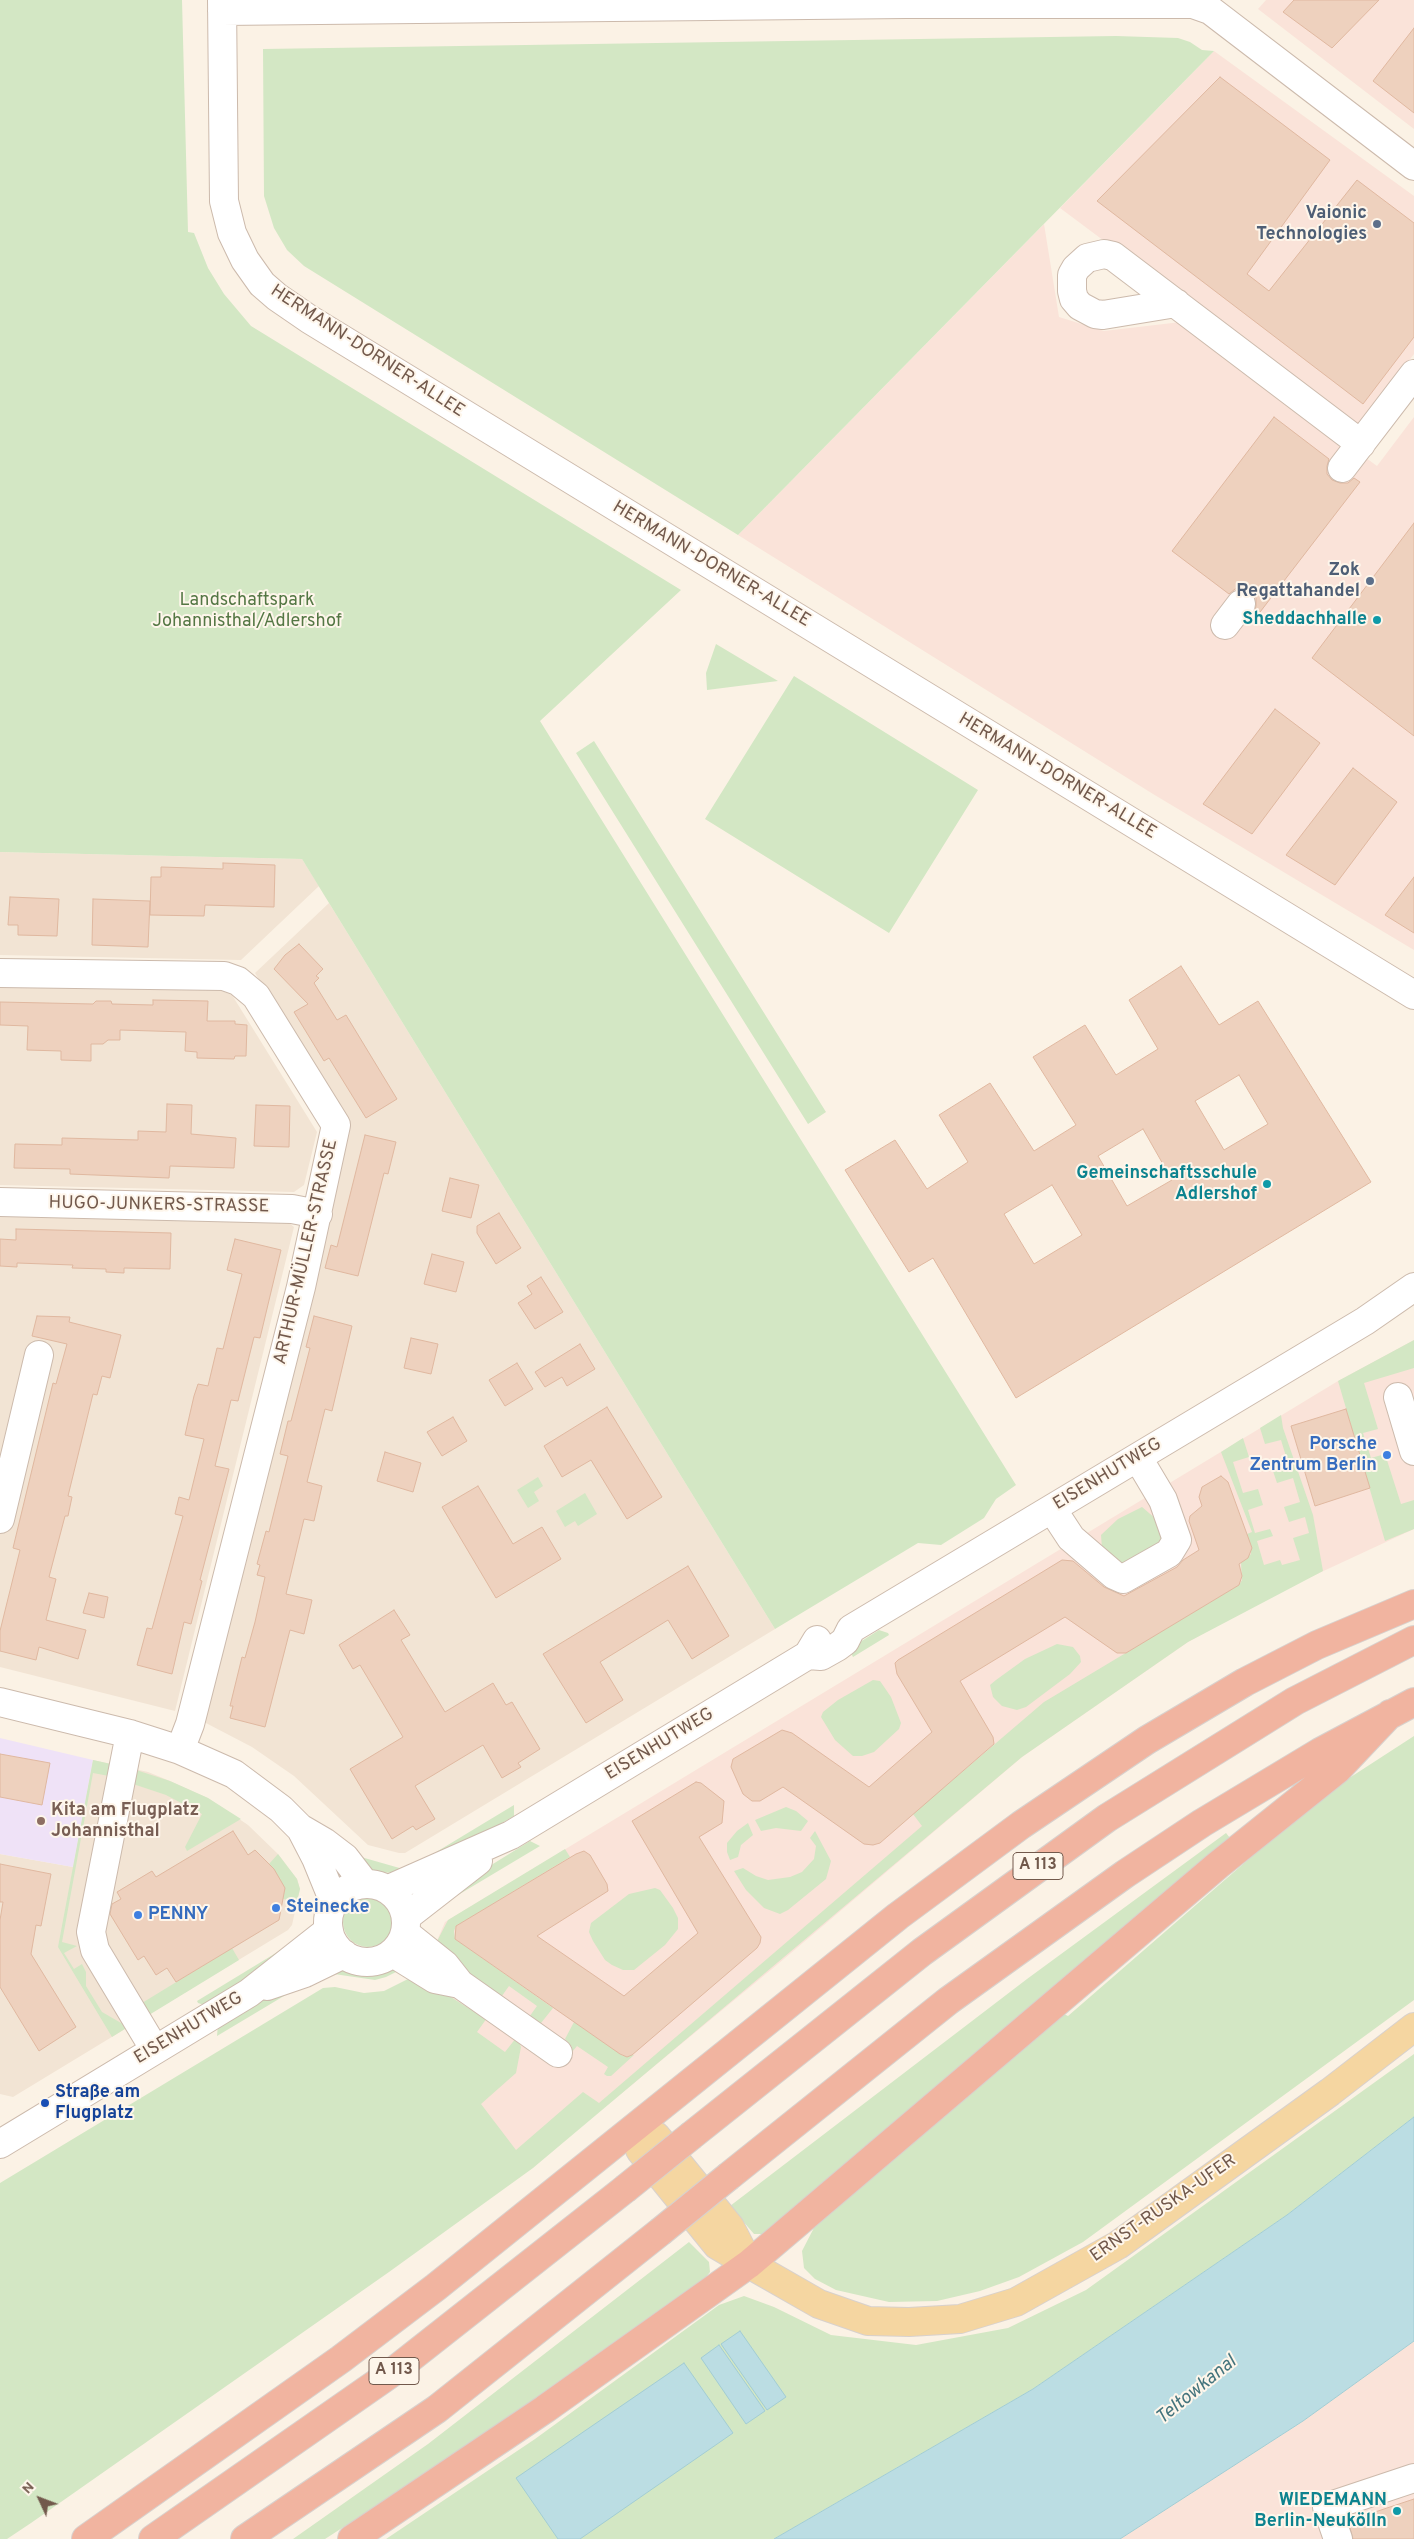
<!DOCTYPE html>
<html>
<head>
<meta charset="utf-8">
<style>
	body { margin:0 }
	#map { position:relative; width:1414px; height:2539px; overflow:hidden; background:#fbf2e5; font-family:Overpass,sans-serif }
	canvas { display:block }
	.north { position:absolute; left:15px; top:2474px; width:50px; height:50px; -webkit-text-stroke:4px #fef6eb; paint-order:stroke; rotate:313deg; font-size:14px; font-weight:700; line-height:20px; text-align:center; color:#72594c }
	.north::after { content:''; display:block; margin:auto; width:18px; height:22px; background:#72594c; clip-path:polygon(50% 0,100% 100%,50% 72%,0 100%) }
</style>
</head>
<body>
<div id="map">
<canvas width="1414" height="2539"></canvas>
<div class="north">N</div>
</div>
<script>
const g = document.querySelector('canvas').getContext('2d');
g.lineJoin = 'round';
function paint(path, color) { g.fillStyle = color; g.fill(path, 'evenodd'); }
const poly = rows => new Path2D(rows.map(r => 'M' + r).join(''));
function stroke(path, color, width, dash) { g.strokeStyle = color; g.lineWidth = width; g.lineCap = dash ? 'butt' : 'round'; g.setLineDash(dash || []); g.stroke(path); }
function label(font, color, halo, rows, align = 'center') {
  g.font = font + ' Overpass,sans-serif'; g.lineWidth = 4; g.setLineDash([]); g.textBaseline = 'middle'; g.strokeStyle = halo; g.fillStyle = color; for (const [text, x, y, turn = 0] of rows) {
    g.save(); g.translate(x, y); g.rotate((+turn || 0) * Math.PI / 180); g.textAlign = isNaN(turn) ? turn : align; if (halo) g.strokeText(text, 0, 0); g.fillText(text, 0, 0); g.restore();
  }
}
const residential = poly([
	[0,852,302,859,319,886,241,960,0,955],
	[329,903,775,1629,405,1853,399,1853,368,1845,294,1776,252,1747,204,1722,349,1127,255,973],
	[0,985,219,990,232,995,317,1132,304,1185,294,1192,0,1185],
	[0,1215,288,1222,294,1227,175,1711,0,1667],
	[93,1760,148,1772,170,1781,208,1798,248,1825,278,1854,297,1879,300,1889,292,1925,288,1930,13,2097,0,2094,0,1854,73,1867]
]);
const commercial = poly([
	[1266,0,1414,0,1414,129,1258,9],
	[1214,51,1414,196,1414,354,1357,430,1060,208],
	[1044,224,1059,317,1104,331,1181,322,1377,466,1414,417,1414,950,1153,794,738,535],
	[1414,1340,1414,1529,1289,1587,1188,1642,1022,1757,778,1964,519,2178,399,1986,416,1975,436,1943,445,1922,1338,1381],
	[1414,2341,1414,2539,1120,2539,1303,2421]
]);
const education = poly([
	[0,1738,93,1760,73,1867,0,1854]
]);
const green = poly([
	[0,0,182,0,188,232,194,233,208,268,224,294,251,326,681,590,540,721,1016,1485,996,1499,984,1518,941,1545,918,1543,775,1629,302,859,0,852],
	[1116,36,1178,38,1190,42,1202,50,1214,51,738,535,304,266,287,250,274,228,264,196,263,49],
	[716,644,778,681,707,690,706,673],
	[794,676,978,790,889,933,705,819],
	[594,741,826,1112,808,1124,576,753],
	[1414,1340,1414,1368,1364,1383,1378,1429,1363,1433,1371,1458,1385,1454,1401,1504,1414,1500,1414,1529,1385,1541,1338,1381],
	[1281,1415,1283,1428,1313,1515,1323,1571,1188,1642,1022,1757,533,2168,389,2272,31,2523,7,2539,0,2539,0,2183,323,1988,335,1987,364,1993,384,1991,416,1975,473,2011,487,2018,477,2032,505,2052,516,2038,519,2042,521,2047,516,2073,481,2104,516,2150,583,2092,599,2103,922,1826,913,1814,1044,1702,1239,1585,1242,1580,1241,1563,1251,1554,1247,1534,1252,1532,1221,1452,1243,1438,1249,1457,1233,1462,1243,1493,1258,1489,1263,1505,1248,1510,1255,1533,1270,1529,1273,1536,1257,1541,1264,1565,1280,1560,1282,1565,1300,1560,1293,1538,1309,1533,1305,1517,1289,1522,1284,1507,1300,1502,1293,1478,1277,1483,1272,1468,1288,1463,1281,1440,1265,1444,1260,1428],
	[538,1477,543,1486,534,1492,539,1501,528,1508,517,1490],
	[585,1493,597,1514,578,1526,575,1521,565,1527,556,1511],
	[1142,1507,1156,1519,1163,1537,1160,1546,1122,1567,1102,1548,1101,1535,1118,1519],
	[879,1630,888,1633,889,1635,853,1657,849,1649],
	[1057,1644,1073,1647,1080,1656,1081,1662,1070,1674,1026,1707,1017,1710,1002,1706,993,1697,990,1685,996,1680,1025,1659],
	[873,1680,880,1681,891,1697,901,1723,899,1729,874,1752,862,1756,853,1756,835,1740,821,1717,823,1712,838,1700],
	[1414,1736,1414,2000,1083,2242,1019,2277,980,2291,937,2301,889,2302,836,2290,815,2279,804,2268,802,2251,817,2222,1062,2013,1068,2016,1272,1839,1340,1784],
	[93,1760,111,1764,109,1776,93,1773,62,1942,77,1946,64,1953,74,1969,82,1964,86,1972,86,1986,102,2012,128,2027,112,2037,58,1947],
	[133,1769,170,1781,208,1798,241,1819,187,1851,185,1847,202,1814,166,1795,130,1783],
	[514,1805,514,1816,463,1846,423,1860],
	[786,1807,796,1811,808,1821,801,1831,776,1828,761,1831,755,1820],
	[748,1823,753,1835,741,1845,738,1857,730,1860,727,1852,727,1843,737,1831],
	[815,1831,831,1861,826,1879,788,1910,780,1914,764,1908,746,1890,734,1871,743,1868,756,1876,768,1880,790,1877,802,1872,814,1859,816,1846,810,1838],
	[1226,1833,1230,1838,767,2234,754,2234,730,2206,1027,1979],
	[530,1841,540,1846,448,1901,480,1872],
	[565,1849,570,1857,456,1926,454,1931,455,1939,553,2008,541,2023,533,2024,527,2020,537,2006,509,1986,499,2000,434,1947,448,1920],
	[278,1854,297,1879,300,1889,297,1901,283,1899,285,1888,269,1864],
	[361,1857,403,1869,396,1873,375,1872,367,1868],
	[655,1888,660,1890,673,1908,678,1918,678,1929,665,1945,634,1970,623,1970,612,1965,605,1960,593,1941,589,1932,591,1923,629,1894],
	'343 1922a25 25 0 1 1 50 0a25 25 0 1 1-50 0Z',
	[289,1945,252,1976,207,2006,198,2003,197,2001],
	[232,1948,239,1960,149,2015,142,2003],
	[342,1968,363,1972,402,1969,386,1977,375,1980,334,1974],
	[309,1981,217,2036,218,2024,271,1995],
	[574,2022,623,2056,634,2055,611,2076,607,2076,604,2074,608,2067,577,2046,572,2052,569,2050,572,2047,565,2039],
	[1414,2054,1414,2117,1287,2215,1033,2389,774,2539,386,2539,535,2439,719,2305,744,2296,774,2307,831,2335,916,2345,1008,2328,1086,2290],
	[689,2242,709,2262,710,2272,702,2282,460,2452,325,2539,293,2539,428,2444]
]);
const water = poly([
	[1414,2117,1414,2341,1303,2421,1120,2539,774,2539,1033,2389,1287,2215,1414,2117],
	[740,2331,786,2397,767,2410,721,2344,740,2331],
	[719,2345,765,2411,746,2424,701,2358,719,2345],
	[684,2363,733,2433,580,2539,558,2539,516,2478,684,2363]
]);
const building = poly([
	[1294,0,1379,0,1332,48,1283,12,1294,0],
	[1414,28,1414,113,1373,81,1414,28],
	[1220,77,1330,160,1247,274,1269,291,1357,180,1414,223,1414,337,1363,404,1097,201,1220,77],
	[1274,417,1329,459,1327,466,1327,474,1332,480,1340,483,1348,483,1354,478,1360,482,1257,616,1254,613,1256,606,1256,598,1250,591,1242,588,1235,589,1229,594,1172,551,1274,417],
	[1414,523,1414,736,1312,658,1414,523],
	[1275,709,1320,743,1252,834,1203,804,1275,709],
	[1353,768,1397,802,1335,885,1286,855,1353,768],
	[223,863,275,865,274,907,205,905,204,916,150,915,151,877,161,877,161,867,223,869,223,863],
	[1414,877,1414,933,1385,915,1414,877],
	[10,897,59,899,57,936,18,935,18,925,8,925,10,897],
	[93,899,150,901,148,947,92,945,93,899],
	[299,944,323,969,316,976,319,978,314,983,337,1020,346,1015,397,1099,366,1118,329,1058,324,1061,294,1012,308,1004,274,969,285,955,299,944],
	[1181,966,1219,1025,1258,1001,1371,1182,1016,1398,933,1258,909,1272,845,1170,895,1140,927,1189,968,1162,939,1115,990,1083,1034,1151,1076,1125,1033,1057,1085,1025,1116,1075,1158,1049,1129,1000,1181,966],
	[1239,1075,1268,1124,1224,1150,1195,1101,1239,1075],
	[1143,1129,1172,1180,1127,1206,1098,1156,1143,1129],
	[1052,1185,1082,1235,1034,1264,1004,1214,1052,1185],
	[153,1000,208,1001,207,1021,235,1021,235,1024,247,1025,246,1056,235,1056,234,1059,197,1058,197,1052,185,1051,186,1032,120,1030,120,1040,108,1040,103,1044,91,1044,91,1061,61,1060,61,1051,27,1050,28,1026,0,1025,0,1002,93,1004,96,1001,111,1001,112,1004,153,1005,153,1000],
	[167,1104,192,1105,191,1134,236,1138,234,1168,170,1166,169,1178,70,1174,70,1169,14,1168,15,1144,62,1145,62,1138,138,1140,138,1131,166,1132,167,1104],
	[256,1105,290,1106,289,1147,254,1146,256,1105],
	[365,1135,396,1142,388,1174,384,1173,358,1276,325,1268,331,1245,337,1247,365,1135],
	[450,1178,479,1185,471,1218,442,1211,450,1178],
	[499,1213,521,1248,496,1264,477,1233,477,1226,499,1213],
	[16,1229,171,1233,170,1269,124,1268,124,1273,106,1272,106,1269,72,1268,73,1265,17,1263,17,1267,0,1266,0,1239,16,1240,16,1229],
	[235,1239,281,1250,260,1338,254,1337,238,1401,231,1400,215,1466,229,1469,200,1580,202,1581,191,1624,184,1622,172,1674,137,1665,147,1628,152,1629,183,1516,175,1514,179,1497,189,1500,204,1439,185,1435,194,1396,198,1384,208,1386,217,1348,223,1349,242,1274,227,1270,235,1239],
	[432,1254,464,1262,456,1292,424,1284,432,1254],
	[541,1277,563,1312,535,1329,518,1303,532,1294,527,1286,541,1277],
	[37,1316,70,1317,69,1322,121,1335,110,1378,102,1376,97,1395,93,1394,68,1496,72,1497,68,1516,65,1516,49,1577,56,1579,46,1620,86,1630,78,1659,39,1647,36,1660,0,1651,0,1631,20,1550,13,1548,53,1383,56,1384,67,1344,32,1336,37,1316],
	[314,1316,352,1326,332,1411,325,1409,307,1482,322,1486,314,1521,304,1519,286,1594,312,1600,304,1634,290,1630,265,1727,230,1718,233,1706,230,1706,242,1657,245,1658,255,1622,265,1577,257,1575,260,1565,257,1564,266,1531,269,1532,288,1456,280,1454,288,1421,291,1421,310,1348,306,1347,314,1316],
	[411,1338,438,1344,431,1374,404,1368,411,1338],
	[580,1344,595,1369,567,1386,562,1377,545,1387,535,1372,580,1344],
	[517,1363,533,1389,505,1406,489,1380,517,1363],
	[607,1407,662,1497,627,1519,591,1460,562,1477,544,1446,607,1407],
	[1346,1409,1370,1488,1315,1506,1291,1426,1346,1409],
	[453,1417,467,1441,442,1456,427,1432,453,1417],
	[385,1452,421,1463,413,1492,377,1481,385,1452],
	[1221,1476,1228,1482,1252,1548,1248,1558,1239,1564,1242,1576,1239,1585,1126,1653,1117,1653,1065,1617,960,1681,993,1737,994,1744,880,1843,873,1845,864,1844,783,1787,760,1801,752,1801,743,1794,731,1767,733,1759,782,1730,792,1733,869,1787,932,1732,897,1674,895,1663,898,1660,1062,1560,1073,1561,1104,1587,1124,1596,1177,1567,1183,1560,1199,1550,1189,1521,1190,1516,1202,1506,1199,1497,1202,1487,1221,1476],
	[478,1486,513,1544,542,1527,561,1559,496,1598,442,1507,478,1486],
	[688,1566,729,1636,692,1659,668,1620,600,1662,623,1700,586,1723,543,1654,688,1566],
	[89,1593,108,1597,104,1618,83,1613,89,1593],
	[394,1610,410,1635,401,1640,445,1712,493,1683,506,1705,512,1702,540,1749,518,1763,521,1767,502,1778,483,1745,415,1786,435,1819,416,1830,413,1826,392,1839,350,1769,403,1737,360,1665,353,1669,339,1645,394,1610],
	[0,1754,50,1763,42,1805,0,1797,0,1754],
	[696,1782,701,1783,724,1801,722,1823,699,1837,761,1937,760,1943,757,1948,632,2055,627,2057,620,2054,455,1939,456,1926,576,1854,584,1851,590,1855,607,1884,608,1891,537,1936,624,1996,698,1933,632,1821,696,1782],
	[233,1831,248,1855,255,1850,274,1869,285,1888,279,1920,176,1982,167,1968,156,1975,144,1956,138,1960,110,1914,112,1904,121,1899,117,1892,152,1871,156,1877,233,1831],
	[0,1864,51,1874,41,1926,36,1925,31,1954,76,2027,39,2051,0,1987,0,1920,3,1902,0,1902,0,1864],
	[1414,2499,1414,2539,1353,2539,1348,2521,1414,2499]
]);
const minor = poly([
	[222,0,224,201,232,233,245,260,262,284,277,297,309,319,1414,995],
	[222,11,906,4,1193,4,1210,10,1414,166],
	[1176,303,1103,315,1095,314,1080,306,1074,299,1072,291,1072,275,1076,268,1087,258,1104,254,1113,256,1361,444],
	[1342,468,1414,374],
	[1225,625,1241,604],
	[0,973,224,976,238,981,256,996,336,1125,301,1287,190,1724,180,1750],
	[0,1202,292,1209,318,1214],
	[1398,1397,1414,1451],
	[1052,1509,1071,1538,1114,1575,1123,1579,1169,1553,1177,1540,1163,1500,1138,1458],
	[0,1519,39,1355],
	[808,1655,821,1656,837,1647,845,1641,851,1629,1365,1321,1414,1287],
	[0,1702,130,1734,180,1750,234,1774,281,1809,300,1828,324,1842,345,1858,365,1884],
	[130,1734,91,1932,95,1950,155,2050],
	[301,1829,316,1858,334,1902],
	'328 1923a39 39 0 1 1 78 0a39 39 0 1 1-78 0Z',
	[389,1889,511,1835,808,1655,817,1640],
	[406,1917,478,1861],
	[405,1933,445,1965,460,1984,558,2053],
	[393,1953,435,1979,460,1984],
	[267,1986,305,1973,344,1954],
	[0,2144,249,1993,329,1930],
	[1338,2539,1327,2507,1414,2478]
]);
const major = poly([
	[635,2128,640,2150,717,2245,749,2264,819,2304,868,2321,909,2322,960,2319,1016,2302,1118,2245,1330,2092,1414,2027],
	[635,2128,656,2136,730,2227,749,2264]
]);
const highway = poly([
	[692,2135,922,1952,1107,1818,1295,1701,1414,1640],
	[729,2176,948,2001,1125,1874,1202,1823,1320,1752,1414,1702],
	[86,2539,341,2359,436,2287,898,1916,1021,1825,1147,1740,1245,1682,1317,1645,1414,1604],
	[153,2539,390,2374,625,2189],
	[245,2539,437,2409,660,2232],
	[352,2539,545,2409,749,2264,1218,1865,1338,1769,1390,1714]
]);
const highwayBridge = poly([
	[625,2189,692,2135],
	[660,2232,729,2176]
]);
const markers = [
	[1377,224,5,"#5c6f8a"],
	[1370,581,5,"#5c6f8a"],
	[1377,620,5,"#0f9aa8"],
	[1267,1184,5,"#0f9aa8"],
	[1387,1455,5,"#3f7fe0"],
	[41,1821,5,"#8d6e63"],
	[276,1908,5,"#3f7fe0"],
	[138,1915,5,"#3f7fe0"],
	[45,2103,5,"#1a4fb4"],
	[1397,2511,5,"#0f9aa8"]
];
const shields = [
	[1038,1866,50],
	[394,2371,50]
];
const shieldNames = [
	["A 113",1038,1866],
	["A 113",394,2371]
];
const serviceNames = [
	["Vaionic",1367,214],
	["Technologies",1367,235],
	["Zok",1360,571],
	["Regattahandel",1360,592]
];
const streetNames = [
	["HERMANN-DORNER-ALLEE",367,352,33],
	["HERMANN-DORNER-ALLEE",711,565,31],
	["HERMANN-DORNER-ALLEE",1057,777,31],
	["HUGO-JUNKERS-STRASSE",159,1206,1],
	["ARTHUR-MÜLLER-STRASSE",307,1252,-77],
	["EISENHUTWEG",1108,1475,-31],
	["EISENHUTWEG",660,1745,-31],
	["EISENHUTWEG",189,2029,-31],
	["ERNST-RUSKA-UFER",1164,2209,-35]
];
const parkNames = [
	["Landschaftspark",247,601],
	["Johannisthal/Adlershof",247,622]
];
const cultureNames = [
	["Sheddachhalle",1367,620],
	["Gemeinschaftsschule",1257,1174],
	["Adlershof",1257,1195],
	["WIEDEMANN",1387,2501],
	["Berlin-Neukölln",1387,2522]
];
const shopNames = [
	["Porsche",1377,1445,"right"],
	["Zentrum Berlin",1377,1466,"right"],
	["Steinecke",286,1908],
	["PENNY",148,1915]
];
const educationNames = [
	["Kita am Flugplatz",51,1811],
	["Johannisthal",51,1832]
];
const transitNames = [
	["Straße am",55,2093],
	["Flugplatz",55,2114]
];
const waterNames = [
	["Teltowkanal",1197,2391,-39]
];
paint(residential, '#f2e4d4');
paint(commercial, '#fae3d9');
paint(education, '#efe2f7');
paint(green, '#d3e7c4');
paint(water, '#bbdde3');
stroke(water, '#a2cdd4', 1);
paint(building, '#eed1be');
stroke(building, '#e0b8a0', 1);
stroke(minor, '#ccbaac', 30);
stroke(major, '#d8d1cd', 30);
stroke(highway, '#d8d1cd', 30);
stroke(minor, '#fff', 28);
stroke(major, '#f5d6a1', 28);
stroke(highway, '#f1b4a0', 28);
stroke(highwayBridge, '#d8d1cd', 30, []);
stroke(highwayBridge, '#f1b4a0', 28);
for (const [x, y, r, color] of markers) { const dot = new Path2D(); dot.arc(x, y, r, 0, 2 * Math.PI); g.fillStyle = color; g.fill(dot); stroke(dot, '#fef6eb', 2); }
for (const [x, y, w] of shields) { const box = new Path2D(); box.roundRect(x - w / 2, y - 13.5, w, 27, 4); g.fillStyle = '#fef6eb'; g.fill(box); stroke(box, '#72594c', 1); }
label('bold 16px', '#72594c', null, shieldNames);
label('bold 18px', '#4e5e75', '#fef6eb', serviceNames, 'right');
label('18px', '#72594c', '#fef6eb', streetNames);
label('18px', '#547744', '#fef6eb', parkNames);
label('bold 18px', '#0d838f', '#fef6eb', cultureNames, 'right');
label('bold 18px', '#366cbe', '#fef6eb', shopNames, 'left');
label('bold 18px', '#785e54', '#fef6eb', educationNames, 'left');
label('bold 18px', '#164399', '#fef6eb', transitNames, 'left');
label('italic 19px', '#44747d', '#fef6eb', waterNames);
</script>
</body>
</html>
